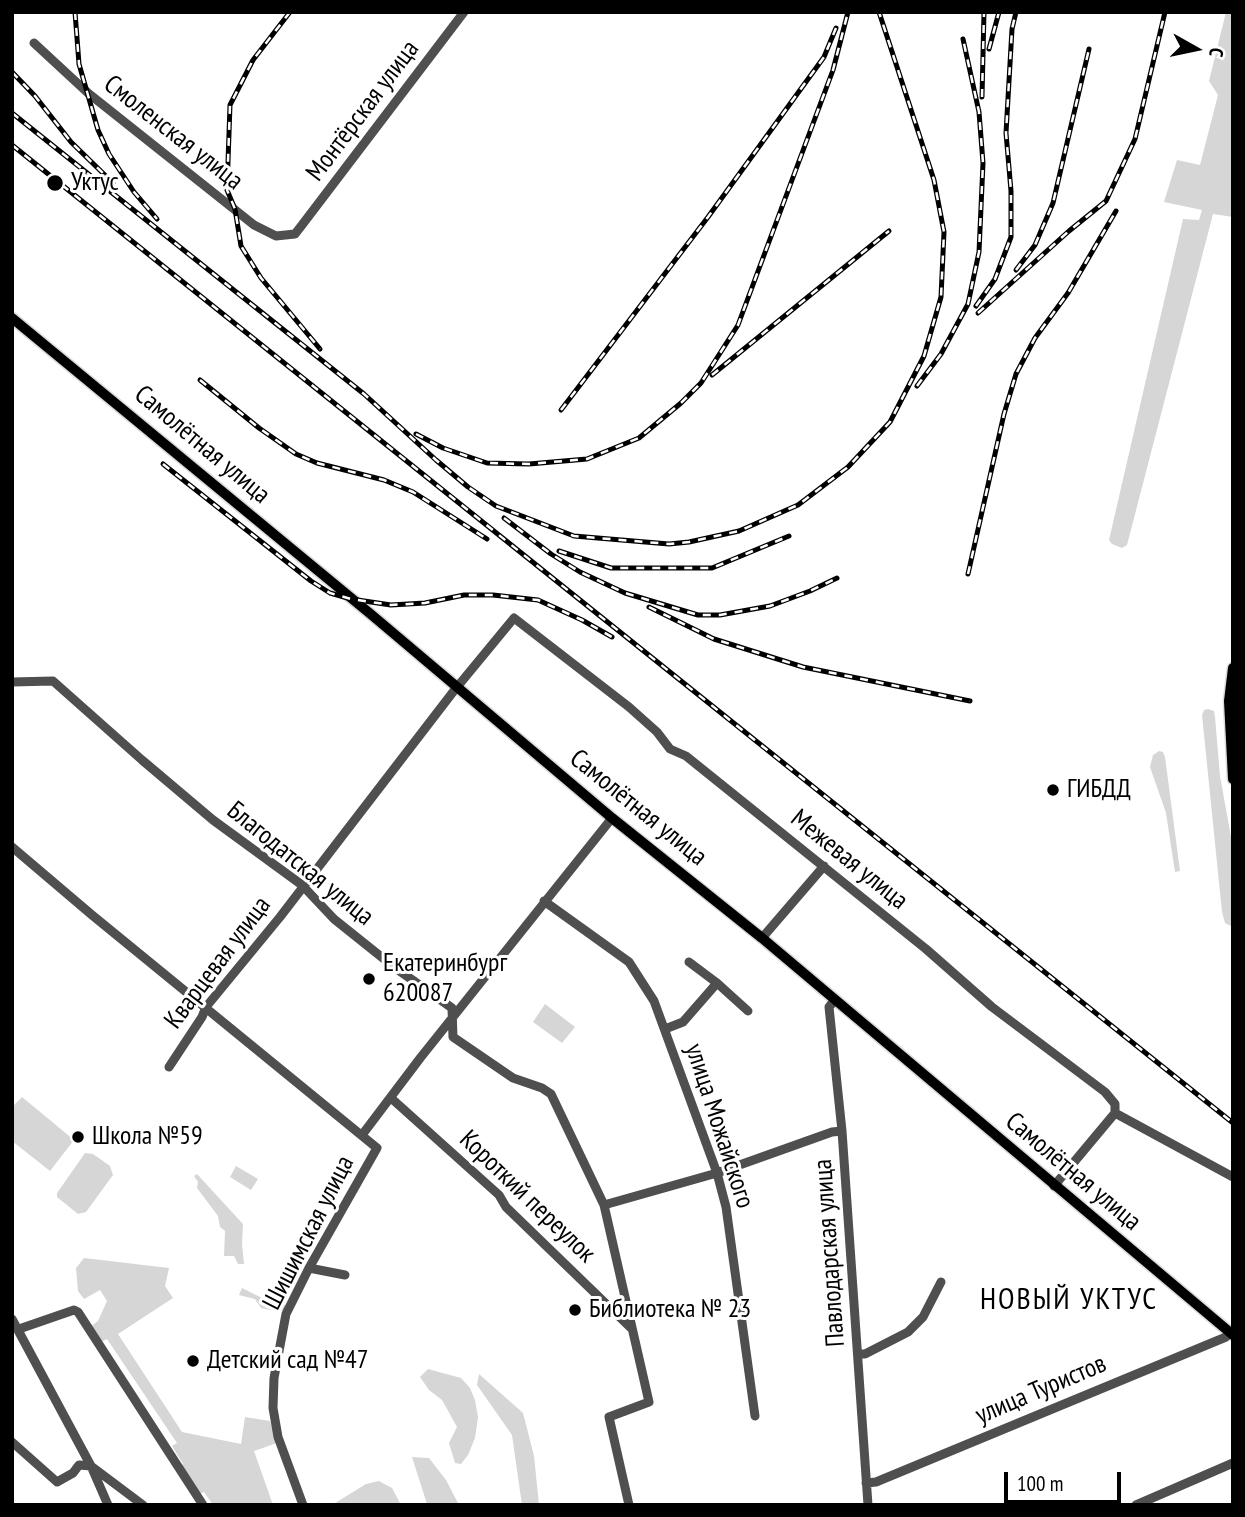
<!DOCTYPE html>
<html>
<head>
<meta charset="utf-8">
<style>
	body { margin:0 }
	#map { position:relative; width:1245px; height:1517px; overflow:hidden; background:#fff; font-family:"PT Sans Narrow",sans-serif }
	canvas { display:block }
	.frame { position:absolute; inset:0; border:14px solid #000; pointer-events:none }
	.north { position:absolute; left:1161px; top:14px; width:70px; height:70px; -webkit-text-stroke:5px #fff; paint-order:stroke; rotate:99deg; font-size:19px; font-weight:700; line-height:28px; text-align:center; color:#000 }
	.north::after { content:''; display:block; margin:auto; width:24px; height:32px; background:#000; clip-path:polygon(50% 0,100% 100%,50% 72%,0 100%) }
	.scale { position:absolute; left:1004px; top:1472px; width:117px; height:32px; box-sizing:border-box; border:4px solid #000; border-top:0; padding-left:9px; font-size:21px; line-height:24px; white-space:nowrap; color:#000; -webkit-text-stroke:5px #fff; paint-order:stroke }
</style>
</head>
<body>
<div id="map">
<canvas width="1245" height="1517"></canvas>
<div class="frame"></div>
<div class="north">С</div>
<div class="scale">100 m</div>
</div>
<script>
const g = document.querySelector('canvas').getContext('2d');
g.lineJoin = 'round';
function paint(path, color) { g.fillStyle = color; g.fill(path, 'evenodd'); }
const poly = rows => new Path2D(rows.map(r => 'M' + r).join(''));
function stroke(path, color, width, dash) { g.strokeStyle = color; g.lineWidth = width; g.lineCap = dash ? 'butt' : 'round'; g.setLineDash(dash || []); g.stroke(path); }
function label(font, color, halo, rows, align = 'center') {
  g.font = font + ' "PT Sans Narrow",sans-serif'; g.lineWidth = 6; g.setLineDash([]); g.textBaseline = 'middle'; g.strokeStyle = halo; g.fillStyle = color; for (const [text, x, y, turn = 0] of rows) {
    g.save(); g.translate(x, y); g.rotate((+turn || 0) * Math.PI / 180); g.textAlign = isNaN(turn) ? turn : align; if (halo) g.strokeText(text, 0, 0); g.fillText(text, 0, 0); g.restore();
  }
}
const green = poly([
	[1226,12,1233,12,1233,217,1213,214,1127,545,1122,548,1112,544,1109,540,1183,219,1199,220,1202,210,1164,202,1177,160,1200,165,1218,95,1209,81],
	[1208,709,1214,711,1215,717,1220,776,1233,848,1233,927,1225,923,1222,912,1202,715,1204,710],
	[1159,751,1163,752,1165,757,1180,871,1175,872,1166,813,1150,767,1153,755],
	[545,1004,575,1027,562,1043,533,1022],
	[22,1097,74,1140,50,1171,12,1141,12,1107],
	[85,1153,93,1154,110,1166,113,1175,86,1212,78,1214,57,1197,57,1193],
	[236,1166,258,1179,251,1190,230,1177],
	[197,1174,243,1224,242,1244,244,1264,238,1264,234,1256,224,1256,225,1231,220,1227,218,1216,197,1188,198,1182,194,1176],
	[84,1258,169,1268,165,1286,173,1298,118,1334,182,1432,241,1444,245,1417,270,1421,277,1443,254,1451,273,1505,213,1505,204,1492,199,1494,181,1466,183,1464,172,1446,177,1443,107,1339,99,1343,90,1327,98,1321,107,1301,100,1290,84,1299,78,1291,76,1268],
	[242,1288,262,1298,267,1293,284,1303,286,1309,279,1312,261,1308,255,1299,239,1295],
	[428,1369,461,1378,470,1388,475,1400,478,1417,475,1438,468,1455,461,1464,455,1463,449,1443,457,1427,442,1400,429,1390,420,1377],
	[479,1374,523,1413,534,1456,539,1505,522,1505,512,1435,477,1385],
	[412,1457,429,1458,446,1480,459,1505,424,1505,427,1504],
	[379,1481,392,1488,401,1505,332,1505,366,1484]
]);
const minor = poly([
	[34,43,88,93,254,225,276,236,295,234,302,225,464,12],
	[12,682,53,681,142,760,213,820,302,885,334,919,394,967,452,1008,453,1037,513,1078,542,1088,551,1094,604,1205,649,1402,609,1417,629,1505],
	[12,847,92,915,377,1148,309,1268,286,1314,274,1378,273,1408,278,1437,303,1505],
	[544,901,629,962,654,1001,717,1173,726,1207,755,1416],
	[762,938,824,866],
	[689,962,717,983],
	[834,1001,829,1007,842,1131,868,1505],
	[665,1029,683,1022,717,983,748,1011],
	[169,1067,202,1017,206,1007,280,917,453,692,514,618,629,707,657,732,670,749,686,756,926,949,992,1007,1105,1092,1115,1104,1115,1113,1233,1177],
	[391,1098,499,1195,506,1207,631,1328],
	[362,1135,421,1057,612,818],
	[1054,1186,1115,1113],
	[604,1205,717,1173,832,1132,842,1131],
	[309,1268,345,1275],
	[12,1319,91,1466,108,1505],
	[19,1329,74,1310,78,1312,203,1505],
	[858,1354,865,1354,908,1332,923,1317,941,1282],
	[12,1442,57,1482,73,1473,79,1465,91,1466,143,1505],
	[866,1483,876,1482,1226,1337,1230,1332],
	[1136,1505,1233,1463]
]);
const major = poly([
	[12,318,373,616,612,818,762,938,1233,1335],
	[1233,668,1229,701,1233,779]
]);
const rail = poly([
	[75,12,79,64,98,130,109,154,134,192,157,219],
	[290,12,253,60,230,105,227,190,235,209,241,246,261,278,320,349],
	[989,49,999,12],
	[12,72,35,96,71,142,113,183],
	[982,97,984,12],
	[12,113,364,394,436,460,468,487,496,506,574,536,669,544,689,542,739,531,798,505,848,467,890,422,924,356,941,297,944,232,934,180,879,12],
	[12,145,1233,1123],
	[1016,270,1035,245,1053,203,1089,49],
	[976,306,995,279,1011,237,1011,191,1006,133,1012,29,1016,12],
	[978,313,1069,231,1106,201,1135,139,1165,12],
	[712,375,889,231],
	[200,380,259,428,296,454,317,463,384,480,413,492,487,539],
	[917,386,941,354,968,304,979,252,983,163,979,112,963,39],
	[561,410,708,217,824,57,836,28],
	[416,434,443,448,487,463,529,464,587,459,639,438,681,403,701,383,738,325,833,70,848,12],
	[163,464,311,581,330,593,351,599,391,605,425,603,464,595,493,595,538,600,582,620,612,637],
	[504,518,551,554,580,572,625,593,698,615,720,615,770,606,810,591,837,578],
	[559,551,611,568,712,568,789,536],
	[968,574,1004,414,1016,374,1035,338,1068,293,1116,211],
	[649,607,714,639,803,667,970,701]
]);
const markers = [
	[55,183,9,"#000"],
	[1053,790,7,"#000"],
	[369,979,7,"#000"],
	[78,1137,7,"#000"],
	[575,1310,7,"#000"],
	[193,1361,7,"#000"]
];
const streetNames = [
	["Монтёрская улица",363,111,-53],
	["Смоленская улица",173,133,38],
	["Самолётная улица",202,445,40],
	["Самолётная улица",638,808,39],
	["Межевая улица",849,860,39],
	["Благодатская улица",300,864,39],
	["Кварцевая улица",218,963,-53],
	["улица Можайского",719,1126,72],
	["Самолётная улица",1073,1172,40],
	["Короткий переулок",527,1197,44],
	["Шишимская улица",309,1233,-63],
	["Павлодарская улица",830,1253,-94],
	["улица Туристов",1041,1390,-23]
];
const poiNames = [
	["Уктус",71,183],
	["ГИБДД",1067,790],
	["Екатеринбург",383,964],
	["620087",383,994],
	["Школа №59",92,1137],
	["Библиотека № 23",589,1310],
	["Детский сад №47",207,1361]
];
const quarterNames = [
	["НОВЫЙ УКТУС",1069,1300]
];
paint(green, '#d6d6d6');
stroke(major, '#dbdbdb', 13);
stroke(minor, '#4f4f4f', 9);
stroke(major, '#000', 10);
stroke(rail, '#000', 5);
stroke(rail, '#fff', 2.5, [8]);
for (const [x, y, r, color] of markers) { const dot = new Path2D(); dot.arc(x, y, r, 0, 2 * Math.PI); g.fillStyle = color; g.fill(dot); stroke(dot, '#fff', 2.5); }
label('26px', '#000', '#fff', streetNames);
label('26px', '#000', '#fff', poiNames, 'left');
g.letterSpacing = '2px';
label('30px', '#000', '#fff', quarterNames);
g.letterSpacing = '0px';
</script>
</body>
</html>
